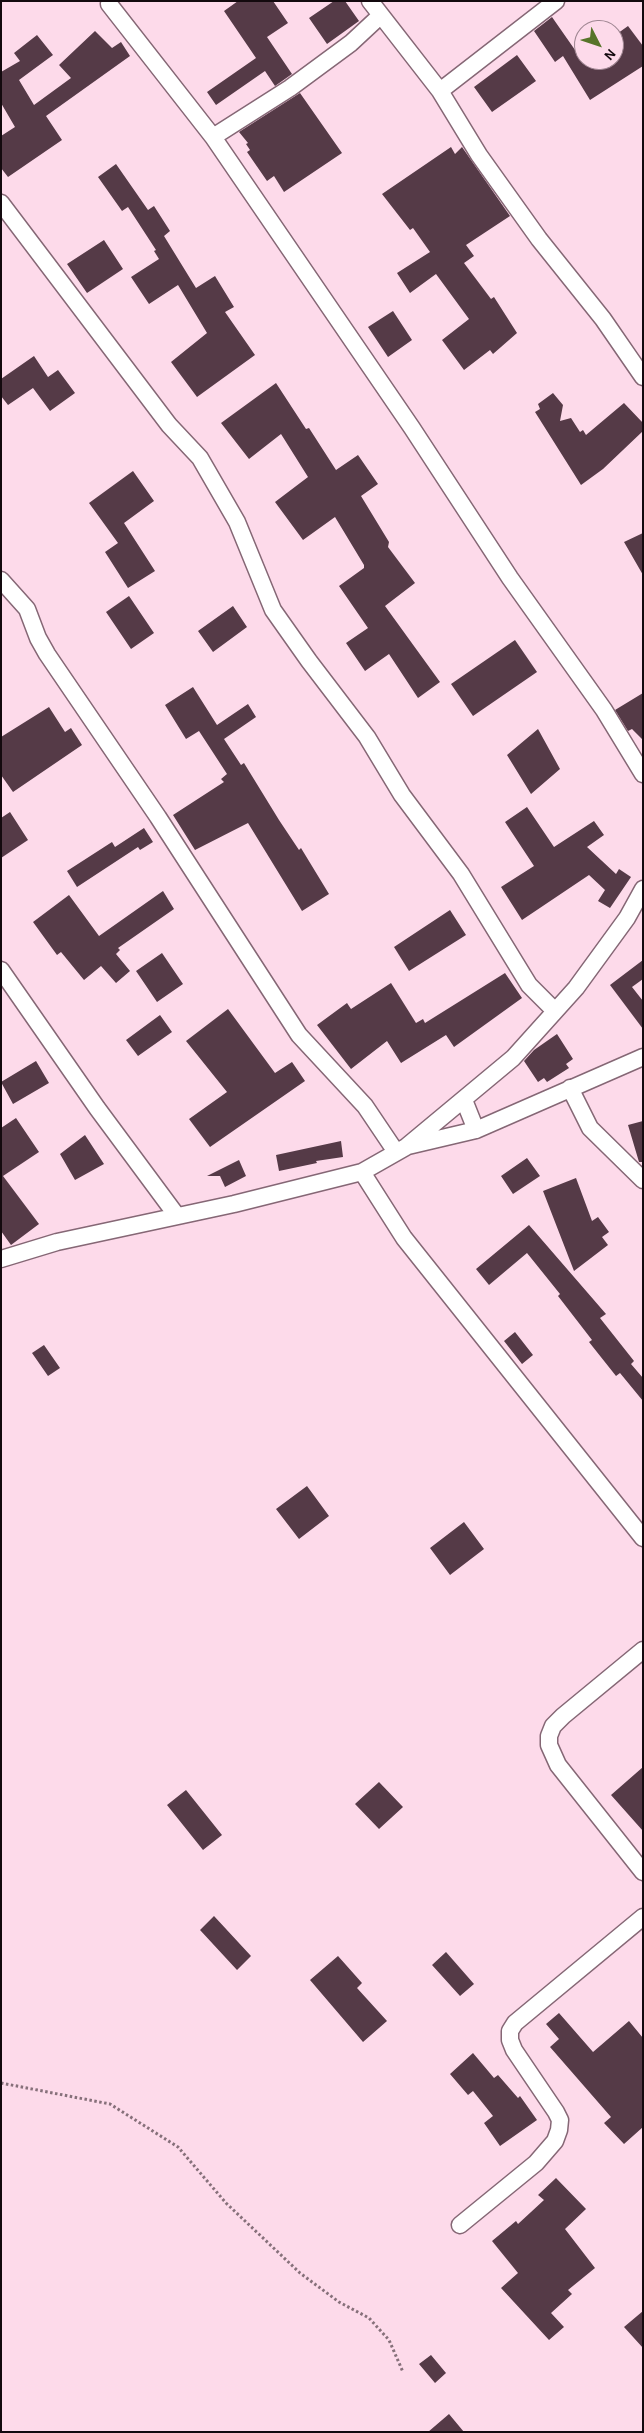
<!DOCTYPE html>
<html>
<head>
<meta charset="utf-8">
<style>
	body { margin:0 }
	#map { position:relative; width:644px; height:2433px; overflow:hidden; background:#fddaea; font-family:"Alegreya Sans",sans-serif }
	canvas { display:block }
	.frame { position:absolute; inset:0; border:2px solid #13090e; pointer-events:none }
	.north { position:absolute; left:574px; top:20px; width:50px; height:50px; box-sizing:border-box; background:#fddaea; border:1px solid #9f8692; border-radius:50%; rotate:131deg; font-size:14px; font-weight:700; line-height:20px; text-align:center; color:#13090e }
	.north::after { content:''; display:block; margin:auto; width:18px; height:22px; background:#577429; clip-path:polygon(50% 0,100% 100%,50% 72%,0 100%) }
</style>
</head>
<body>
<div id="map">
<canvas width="644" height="2433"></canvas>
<div class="frame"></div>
<div class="north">N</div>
</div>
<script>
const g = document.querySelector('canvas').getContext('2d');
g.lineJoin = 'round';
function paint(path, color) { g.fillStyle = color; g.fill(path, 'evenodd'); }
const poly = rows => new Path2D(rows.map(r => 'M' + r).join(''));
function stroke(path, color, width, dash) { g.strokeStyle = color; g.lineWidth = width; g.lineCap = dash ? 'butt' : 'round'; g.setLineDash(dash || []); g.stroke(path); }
const building = poly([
	[238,1,273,1,288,23,267,37,292,74,275,86,265,71,216,105,207,92,256,58,224,11],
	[334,1,345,1,359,21,327,44,309,18],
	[552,17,582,60,614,60,614,36,628,26,643,46,643,66,590,100,563,56,555,62,534,31],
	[95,31,112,48,121,42,130,56,46,116,62,140,8,177,1,168,1,136,15,127,1,103,1,72,20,61,14,53,37,35,53,55,19,80,34,105,71,78,59,65],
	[517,55,536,81,492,112,474,87],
	[300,93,342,153,284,192,274,176,267,181,247,152,250,150,246,144,248,143,239,132],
	[451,147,455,154,462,147,510,216,466,245,474,256,464,263,491,299,494,297,517,333,493,354,490,350,464,370,442,340,469,319,436,274,410,293,397,273,430,252,413,228,410,230,382,194],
	[116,164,148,210,154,206,170,231,164,236,196,288,215,276,234,307,225,312,255,355,197,397,171,362,207,333,178,285,149,304,131,277,159,259,154,251,156,250,128,207,122,211,98,177],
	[104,240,123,269,87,293,67,264],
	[393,311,412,340,388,357,368,327],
	[34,356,48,377,58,370,75,393,50,411,33,388,8,405,1,396,1,379],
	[276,383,306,429,309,428,336,470,358,455,378,484,361,496,389,542,388,547,415,583,385,606,440,682,418,698,389,654,365,671,346,643,368,628,339,586,364,568,364,565,335,517,303,540,275,502,308,477,281,434,249,459,221,423],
	[553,393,563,405,560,421,571,418,580,432,583,430,586,435,624,403,643,423,643,431,603,469,581,485,535,412,540,409,538,404],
	[133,471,154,501,124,523,155,571,128,588,105,552,118,543,89,503],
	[643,533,643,575,624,542],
	[129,596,154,633,131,649,106,612],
	[233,606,247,627,213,652,198,631],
	[515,640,537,672,473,716,451,684],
	[193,687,217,725,248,704,256,717,224,739,241,765,244,763,279,820,299,850,301,848,329,894,302,911,248,823,195,850,173,815,224,782,221,779,227,774,199,731,186,739,165,705],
	[643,693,643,740,632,729,628,731,615,710],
	[49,707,65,732,71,728,82,745,13,792,1,775,1,737],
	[538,729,560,769,531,794,507,755],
	[527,807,554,847,594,821,604,835,587,847,616,874,619,869,631,877,610,908,598,901,605,890,589,875,522,920,501,887,534,866,505,822],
	[10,812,28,840,1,858,1,818],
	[144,828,153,842,140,850,138,847,77,887,67,871,112,842,115,847],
	[163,891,174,909,118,948,120,950,116,954,130,971,116,983,101,966,84,980,61,952,57,955,33,922,69,895,99,936],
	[450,910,466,935,409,971,394,947],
	[162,953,183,984,157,1002,136,971],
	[643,960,643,979,632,987,643,1001,643,1029,610,985],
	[505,973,522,998,454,1047,446,1035,401,1063,387,1041,351,1069,317,1025,347,1003,351,1009,391,983,416,1023,423,1019,425,1023],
	[228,1009,275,1073,292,1062,305,1081,210,1147,189,1119,227,1092,186,1041],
	[160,1015,172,1032,138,1056,126,1040],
	[557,1034,573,1059,566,1064,569,1068,547,1082,544,1078,538,1082,524,1061,534,1050],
	[36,1061,49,1083,13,1104,1,1082],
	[16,1118,39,1152,3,1176,39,1224,11,1245,1,1231,1,1128],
	[643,1121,643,1162,639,1162,628,1125],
	[85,1135,104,1164,75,1180,60,1154],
	[341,1141,343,1157,316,1161,317,1163,279,1171,276,1155],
	[527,1158,540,1176,513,1194,501,1176],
	[239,1160,246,1176,225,1187,220,1176,207,1176],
	[576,1178,592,1221,598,1217,609,1232,602,1237,608,1245,574,1271,543,1191],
	[529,1225,606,1314,600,1318,634,1361,631,1364,643,1378,643,1401,620,1373,616,1376,589,1342,592,1340,558,1296,560,1294,527,1253,489,1285,476,1269],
	[515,1332,533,1355,522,1364,504,1341],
	[44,1345,60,1368,48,1376,32,1353],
	[307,1486,329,1516,299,1539,276,1509],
	[464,1522,484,1549,450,1575,430,1548],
	[643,1767,643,1831,611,1795],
	[379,1782,403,1807,379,1829,355,1804],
	[186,1790,222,1835,203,1850,167,1805],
	[214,1916,251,1956,237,1970,200,1930],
	[446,1952,474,1984,460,1996,432,1965],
	[338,1956,362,1983,357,1988,387,2021,363,2042,310,1980],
	[559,2013,593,2052,629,2021,643,2038,643,2127,624,2144,604,2123,611,2117,550,2047,559,2039,546,2024],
	[473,2053,494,2078,498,2075,518,2098,520,2096,537,2120,500,2146,484,2123,493,2116,473,2091,468,2095,450,2074],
	[556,2178,586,2209,565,2229,595,2268,568,2290,572,2294,551,2313,564,2327,549,2340,501,2288,518,2273,492,2241,516,2221,518,2224,544,2200,538,2195],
	[643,2311,643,2348,624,2327],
	[431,2355,446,2373,435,2383,419,2364],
	[449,2414,464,2432,428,2432]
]);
const path = poly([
	[1,2083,110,2104,178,2147,226,2203,300,2273,339,2302,369,2318,389,2340,403,2372]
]);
const minor = poly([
	[370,1,440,91,479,155,539,239,603,319,643,377],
	[109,4,213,137,412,428,510,578,604,710,643,774],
	[440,91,556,1],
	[213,137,290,88,351,43,380,16],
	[1,203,169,425,200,458,237,522,273,610,309,661,367,737,402,795,461,874,529,985,555,1011],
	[1,580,27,609,38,638,47,654,158,817,299,1035,365,1106,396,1152],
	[1,970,97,1108,177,1216],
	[570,1088,590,1128,643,1180],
	[464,1100,476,1130],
	[408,1146,476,1130,643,1057],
	[362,1172,404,1238,643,1538],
	[1,1259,57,1242,234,1204,362,1172,406,1147,513,1058,576,988,627,918,643,889],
	[643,1650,563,1716,553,1726,549,1736,549,1745,558,1765,643,1872],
	[460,2225,536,2163,555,2141,559,2130,560,2120,556,2112,514,2050,510,2040,510,2031,515,2023,643,1917]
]);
paint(building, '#553a47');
stroke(minor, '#856775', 19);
stroke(path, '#86707a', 3, [2.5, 2.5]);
stroke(minor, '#fff', 16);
</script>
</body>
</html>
